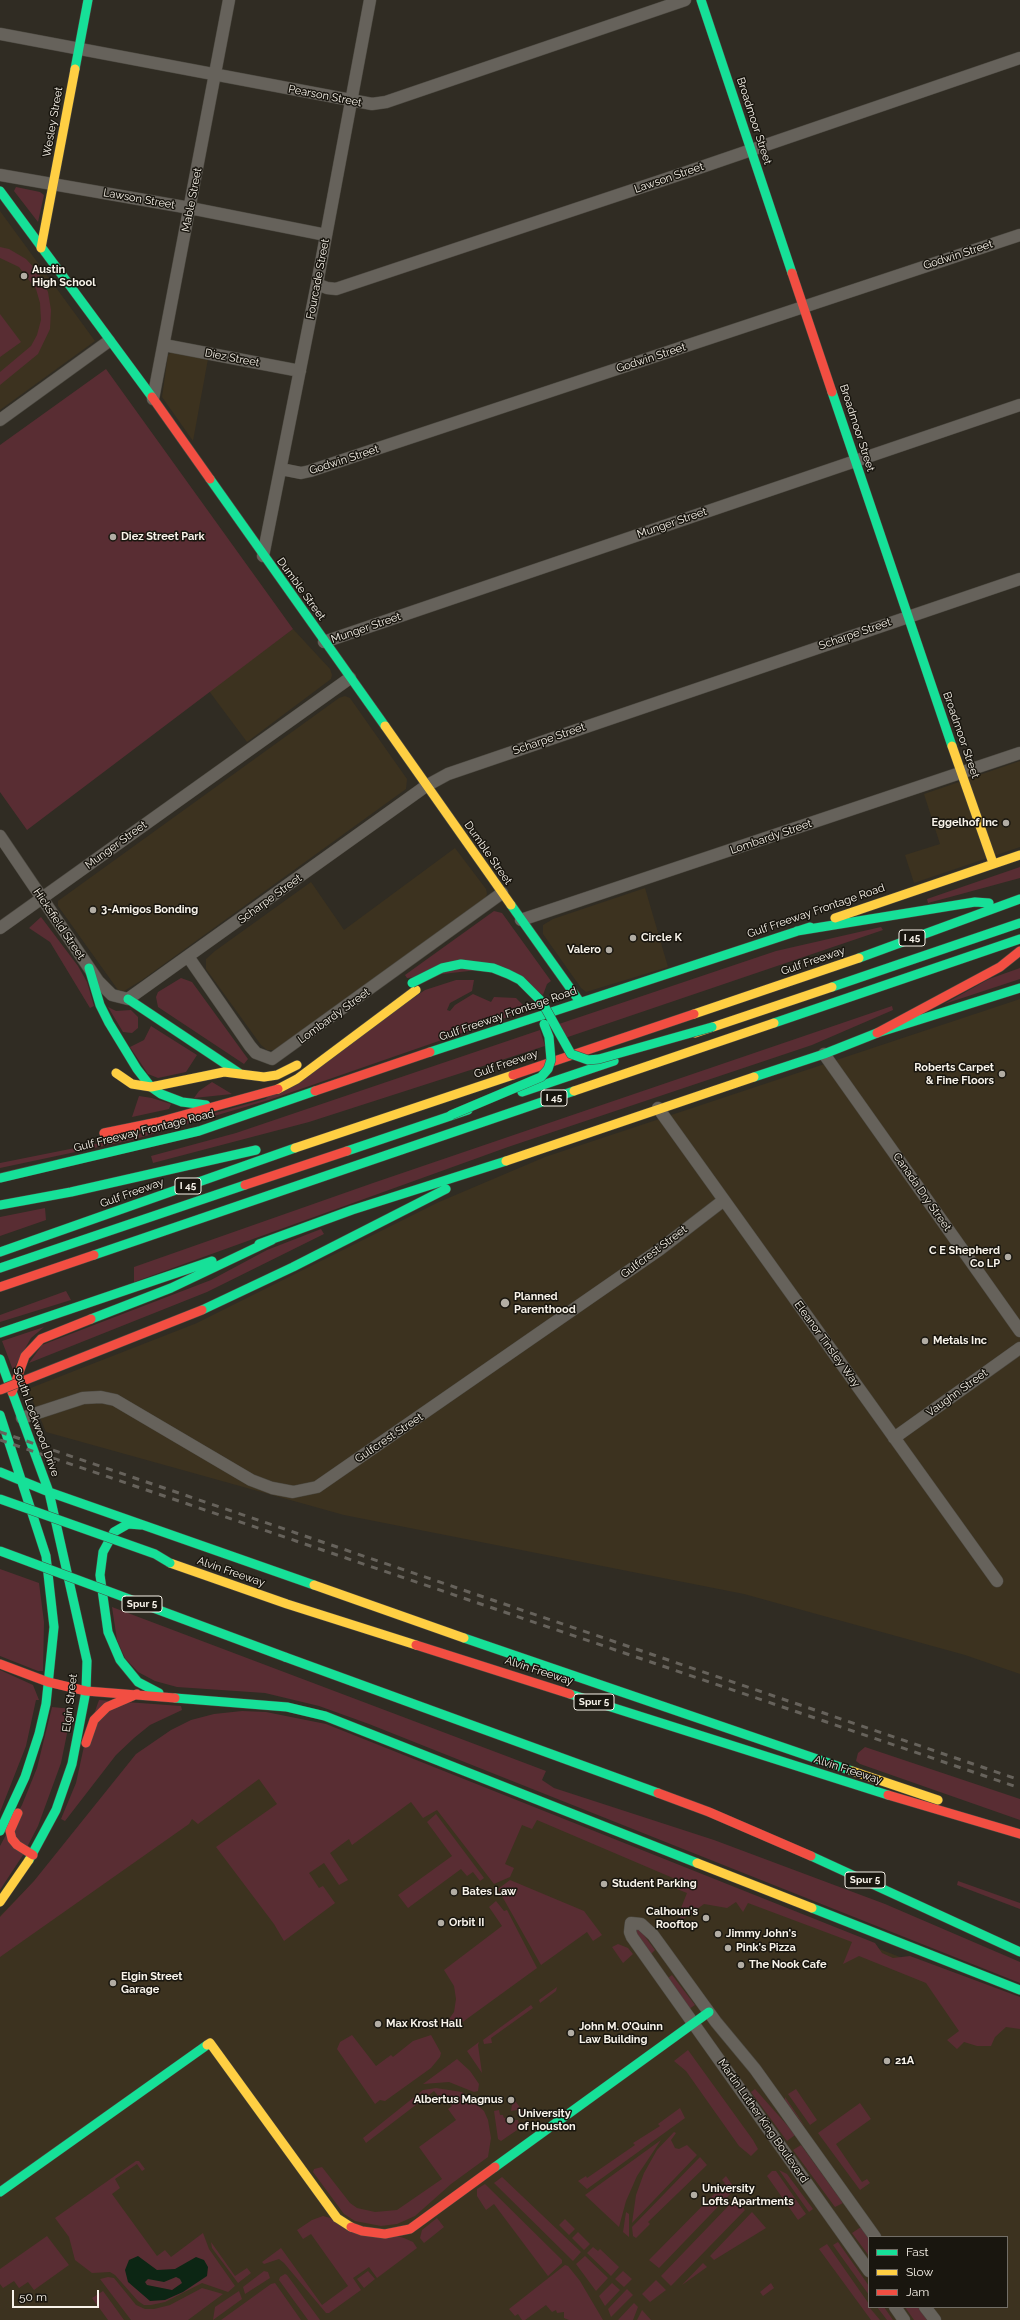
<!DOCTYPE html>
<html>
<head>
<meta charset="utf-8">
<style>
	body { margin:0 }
	#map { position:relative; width:1020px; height:2320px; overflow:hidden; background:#302c23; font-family:Raleway,sans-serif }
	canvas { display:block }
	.legend { position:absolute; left:868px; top:2236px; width:140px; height:72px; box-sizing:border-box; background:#19160f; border:1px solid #726e67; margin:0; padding:5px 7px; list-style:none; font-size:12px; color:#f8f3ea }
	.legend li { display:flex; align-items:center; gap:8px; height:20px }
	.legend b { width:20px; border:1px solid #726e67 }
	.scale { position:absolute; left:12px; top:2290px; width:87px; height:18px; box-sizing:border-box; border:2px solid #f8f3ea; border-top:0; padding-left:5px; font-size:12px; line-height:14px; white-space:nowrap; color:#f8f3ea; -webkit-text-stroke:3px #19160f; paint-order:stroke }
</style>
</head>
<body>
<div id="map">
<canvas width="1020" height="2320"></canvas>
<ul class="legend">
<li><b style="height:5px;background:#16e098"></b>Fast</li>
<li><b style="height:5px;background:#ffcf43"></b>Slow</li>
<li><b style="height:5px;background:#f24e42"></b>Jam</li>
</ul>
<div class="scale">50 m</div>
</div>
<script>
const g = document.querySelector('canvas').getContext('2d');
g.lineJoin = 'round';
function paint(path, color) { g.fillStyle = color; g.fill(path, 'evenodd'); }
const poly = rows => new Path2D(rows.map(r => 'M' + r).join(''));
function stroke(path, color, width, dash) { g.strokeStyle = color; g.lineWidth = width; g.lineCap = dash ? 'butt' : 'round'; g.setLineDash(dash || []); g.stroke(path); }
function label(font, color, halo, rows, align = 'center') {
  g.font = font + ' Raleway,sans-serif'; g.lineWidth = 3; g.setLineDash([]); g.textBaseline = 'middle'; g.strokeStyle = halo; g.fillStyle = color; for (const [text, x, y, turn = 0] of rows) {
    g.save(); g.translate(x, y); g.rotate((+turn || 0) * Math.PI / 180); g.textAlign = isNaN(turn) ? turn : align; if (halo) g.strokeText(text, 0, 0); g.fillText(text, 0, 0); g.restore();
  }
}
const built = poly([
	[0,211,95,341,0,410],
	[172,352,208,359,193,441,162,397,168,355],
	[293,629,330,669,332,675,331,679,247,742,209,691],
	[345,696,350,698,407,779,406,789,142,980,124,991,118,990,58,906,58,901,339,698],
	[1020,761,1020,847,914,883,905,855,940,844,924,794],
	[455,848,486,889,487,894,485,899,275,1050,267,1050,261,1045,206,969,206,959,215,951,311,882,344,930],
	[645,888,668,967,586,992,581,988,543,934,543,925,553,919],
	[1020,999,1020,1674,965,1655,744,1594,344,1515,46,1432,28,1389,197,1323,439,1202,545,1157],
	[294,1720,1020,2004,1020,2320,0,2320,0,1916,49,1866],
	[869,2237,1007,2237,1007,2307,869,2307]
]);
const green = poly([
	[16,187,40,192,44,195,38,222,14,191],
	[0,247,9,249,26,259,38,272,48,292,51,310,50,329,38,354,0,385,0,372,31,346,37,335,41,320,40,303,36,289,19,267,0,258],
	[0,314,21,342,0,357],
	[106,369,293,629,27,830,0,792,0,445],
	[1020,867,1020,878,928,903,927,899],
	[494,911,502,913,551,981,547,984,543,995,504,967,407,978,405,975],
	[41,917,78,966,87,982,94,1006,90,1008,50,942,29,928],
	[881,927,883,930,565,1038,559,1024,776,951],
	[1020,968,1020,979,944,1004,989,979],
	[181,978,192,982,248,1059,244,1064,158,1007,156,997,158,992],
	[456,980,474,980,472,991,450,1003,447,1010,450,1011,455,1005,473,994,491,1002,494,997,516,998,528,1010,269,1100,132,1140,0,1168,0,1163,125,1138,265,1099,425,990],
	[892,1006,893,1010,812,1045,508,1147,134,1282,134,1267,373,1183],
	[108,1007,116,1011,131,1010,138,1017,138,1028,132,1033,123,1032],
	[151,1026,197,1055,186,1072,158,1078,148,1074,130,1047,144,1040],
	[540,1030,545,1046,309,1122,153,1163,151,1156,236,1133],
	[212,1082,232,1094,194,1098,199,1091],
	[139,1096,152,1098,171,1104,169,1109,132,1117],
	[45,1208,46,1220,0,1236,0,1217],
	[321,1229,324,1234,207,1292,29,1363,42,1345,211,1280,267,1250],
	[66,1291,71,1300,0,1322,0,1315],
	[44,1327,31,1338,13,1370,2,1341],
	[0,1569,39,1583,44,1622,43,1671,38,1671,0,1656],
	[112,1607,546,1771,542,1780,554,1788,714,1840,885,1904,1020,1962,1020,1983,369,1724,319,1706,265,1693,177,1687,155,1681,138,1672,125,1658,117,1640],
	[0,1670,33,1685,39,1700,36,1700,26,1746,0,1812],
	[99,1700,181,1706,182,1710,150,1725,134,1738,116,1755,65,1821,61,1819,76,1783,86,1737],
	[52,1707,72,1709,61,1763,38,1826,23,1855,0,1890,0,1846,22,1805,37,1768],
	[242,1711,266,1712,326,1724,875,1943,882,1953,893,1958,910,1956,1020,1997,1020,2029,1006,2027,995,2037,991,2046,977,2046,964,2042,957,2049,947,2040,959,2031,926,1983,859,1956,843,1964,852,1942,748,1903,743,1912,736,1902,727,1908,704,1904,682,1920,677,1912,681,1908,687,1893,677,1889,680,1881,537,1820,532,1829,522,1825,505,1864,514,1868,510,1877,494,1884,437,1810,423,1818,411,1802,352,1845,349,1839,330,1853,348,1880,339,1885,324,1863,309,1873,319,1888,323,1886,335,1903,284,1941,274,1924,216,1847,277,1804,259,1779,198,1824,192,1819,189,1824,0,1957,0,1917,34,1881,136,1754,171,1730,191,1720,214,1714],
	[865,1747,1020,1799,1020,1820,860,1764,856,1761,858,1753],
	[436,1814,484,1878,480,1881,473,1872,467,1876,461,1869,408,1908,398,1895,452,1856,427,1822],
	[510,1880,584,1911,602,1935,593,1941,587,1932,541,1965,498,1889],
	[958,1881,1020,1903,1020,1909,957,1885],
	[496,1901,504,1911,507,1910,537,1968,453,2029,447,2022,454,2012,456,1999,454,1986,444,1970,502,1926,489,1907],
	[637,1929,640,1930,655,1950,651,1954,635,1932],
	[618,1944,628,1948,633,1954,623,1963,612,1947],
	[672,1975,695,2005,689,2009,668,1978],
	[557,1987,556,1991,540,2003,539,2000],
	[531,2005,533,2008,491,2038,492,2043,484,2044,483,2040],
	[352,2035,376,2066,391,2055,393,2057,413,2041,431,2035,441,2053,440,2057,431,2068,385,2101,380,2100,375,2104,337,2049,340,2042],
	[479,2042,478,2045,482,2073,467,2051],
	[688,2050,753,2140,758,2149,751,2156,739,2146,686,2071,674,2061],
	[457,2059,470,2071,479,2084,478,2091,474,2092,449,2082,423,2084],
	[436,2088,462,2092,484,2111,488,2120,491,2138,488,2157,451,2184,415,2216,397,2224,381,2226,355,2221,344,2214,313,2172,314,2169,322,2167,350,2203,357,2208,375,2212,397,2210,442,2179,419,2147,456,2120,448,2109,452,2106,444,2096,440,2098,434,2091,366,2143,363,2138,423,2090],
	[755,2089,787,2125,795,2135,787,2141,751,2092],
	[796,2089,817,2120,810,2125,788,2094],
	[785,2097,806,2128,785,2101],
	[513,2098,524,2113,521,2115,517,2115,517,2110,511,2111,512,2105,507,2099],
	[860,2103,871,2119,836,2144,862,2182,867,2179,870,2183,860,2190,818,2133],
	[680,2108,685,2118,587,2189,578,2181,586,2176,587,2178,635,2145,633,2143,660,2126,658,2124],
	[499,2110,500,2115,503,2115,504,2118,510,2117,510,2120,518,2120,520,2128,501,2141,498,2139,494,2111],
	[674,2132,676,2133,671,2140,675,2148,679,2149,687,2145,697,2155,632,2223,636,2195,644,2173,657,2150],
	[661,2140,637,2176,626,2201,619,2227,585,2195],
	[801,2145,843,2203,835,2207,793,2150],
	[700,2157,707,2165,648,2222,650,2224,636,2238,633,2236,632,2227],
	[136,2161,139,2161,145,2169,142,2171,137,2164,115,2179,120,2188,112,2194,157,2256,165,2250,171,2257,203,2233,209,2249,235,2286,228,2292,202,2283,165,2302,151,2305,144,2305,138,2301,115,2275,110,2272,92,2273,75,2260,69,2237,55,2218],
	[779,2170,787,2174,813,2209,809,2212],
	[772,2171,776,2171,806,2214,798,2220,767,2176],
	[726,2176,735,2189,659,2268,649,2260,725,2183,722,2180],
	[502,2177,581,2252,573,2261,494,2183],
	[485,2184,562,2260,562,2263,548,2276,494,2204,486,2210,477,2196,477,2189],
	[735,2199,745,2210,671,2286,661,2276],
	[626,2212,629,2214,629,2237,623,2232],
	[752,2212,766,2228,714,2260,710,2256],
	[323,2216,404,2238,413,2242,417,2248,377,2278,369,2267,353,2278,361,2290,329,2313,326,2313,284,2263,279,2259,264,2264,262,2262,281,2248,322,2305,348,2286,311,2234,303,2239,297,2230,312,2220],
	[437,2218,444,2227,424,2243,420,2238,422,2230],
	[565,2219,575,2229,569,2235,559,2225],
	[861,2227,869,2239,869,2256,852,2233],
	[578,2232,590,2244,584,2250,572,2238],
	[47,2236,69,2265,34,2290,28,2282,19,2288,14,2281,3,2288,0,2284,0,2269],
	[211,2242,235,2276,247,2268,251,2273,238,2283,212,2248],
	[838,2242,869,2286,869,2295,833,2245],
	[827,2244,869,2304,869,2307,880,2320,871,2320,819,2249],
	[593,2247,598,2251,600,2249,619,2267,611,2276,587,2253],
	[585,2256,608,2278,596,2291,576,2264],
	[703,2263,707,2267,682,2285],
	[565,2265,568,2266,580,2281,603,2320,569,2320,564,2318,564,2312,557,2313,556,2310,552,2312,546,2305,525,2320,522,2320,518,2314,515,2316,509,2309],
	[264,2271,268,2272,270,2278,245,2294,243,2287],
	[368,2271,375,2279,364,2288,357,2279],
	[623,2271,632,2279,624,2287,615,2279],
	[285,2274,287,2275,320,2320,308,2320,279,2280,280,2277],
	[108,2277,114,2278,136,2305,145,2309,154,2309,170,2305,202,2288,223,2294,188,2320,131,2320,100,2279],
	[656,2280,666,2290,650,2302,642,2294],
	[275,2283,301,2320,221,2320,271,2284],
	[612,2283,620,2290,605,2306,599,2296],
	[771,2283,774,2288,763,2296,760,2292],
	[627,2289,633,2295,611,2317,608,2309],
	[103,2291,124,2320,108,2320,92,2298],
	[239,2291,242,2299,213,2320,215,2307],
	[634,2303,638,2307,633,2320,618,2320],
	[877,2307,884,2307,893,2320,887,2320],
	[905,2307,918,2307,927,2320,914,2320],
	[642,2310,651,2320,637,2320]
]);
const water = poly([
	[138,2256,157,2270,175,2269,196,2257,204,2260,208,2267,207,2276,183,2292,165,2300,150,2301,128,2282,125,2270,129,2260],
	[176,2277,180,2279,182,2283,172,2290,147,2285,145,2282,148,2279,164,2282]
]);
const street = poly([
	[0,34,372,104,386,102,685,0],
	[0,175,190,208,326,235],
	[317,284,327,288,336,289,687,172,1020,58],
	[164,345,300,371],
	[153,399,229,0],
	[0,420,109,341],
	[281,469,301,473,310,471,1020,235],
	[263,556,317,284,370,0],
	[324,642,1020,405],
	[0,836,98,981,112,995,128,999,426,786,448,774,1020,579],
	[521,920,1020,753],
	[0,928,350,678],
	[189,958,250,1046,256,1053,272,1059,502,893],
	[824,1054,1020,1331],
	[658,1108,997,1581],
	[22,1418,83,1398,101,1397,115,1400,251,1480,272,1488,293,1492,317,1487,659,1250,724,1200],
	[894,1438,1020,1348],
	[869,2271,632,1937,630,1932,631,1923,641,1924,653,1935,716,2022,755,2069,875,2237],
	[895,2307,904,2320],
	[925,2307,935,2320]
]);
const fast = poly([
	[701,0,792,273],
	[75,69,88,0],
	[0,191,152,397],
	[832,392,952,746],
	[210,479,385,726],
	[511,905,580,1002],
	[797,931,975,902,989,903],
	[859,958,1020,899],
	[89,968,100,1005,109,1023,137,1069,151,1087,161,1094,182,1102,206,1105],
	[832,987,1020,923],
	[128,999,239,1073],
	[774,1023,1020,939],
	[430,1052,810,927],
	[754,1077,824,1054,877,1033,1020,988],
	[522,1092,614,1061],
	[347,1151,468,1110],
	[0,1178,199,1131,315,1091],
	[0,1205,71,1192,256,1150],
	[259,1244,352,1210,506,1161],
	[0,1252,295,1148],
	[94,1255,574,1091],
	[0,1268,245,1185],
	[202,1310,293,1267,446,1189],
	[91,1319,171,1288,272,1240],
	[0,1333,212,1261],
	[0,1359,49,1492,87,1661,86,1691,72,1764,56,1810,29,1860],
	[0,1415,46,1556,54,1627,46,1704,39,1734,25,1777,0,1831],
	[0,1472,49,1492,314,1585],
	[141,1525,128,1524,114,1532,103,1552,100,1575,108,1632,120,1660,138,1682,159,1693],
	[464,1638,852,1771],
	[285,1657,658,1793],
	[570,1694,888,1795],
	[175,1698,287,1707,325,1716,697,1863],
	[811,1856,1020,1952],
	[812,1908,1020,1990],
	[495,2167,709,2012],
	[0,2192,207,2045]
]);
const slow = poly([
	[41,248,75,69],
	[385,726,511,905],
	[952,746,993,863],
	[835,918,1020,855],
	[694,1014,859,958],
	[695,1033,832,987],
	[116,1073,132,1084,151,1087,224,1072,264,1077,277,1075,297,1065],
	[278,1089,297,1079,416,990],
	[574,1091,774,1023],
	[295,1148,513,1075],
	[506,1161,754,1077],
	[170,1563,287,1604,416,1645],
	[314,1585,464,1638],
	[852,1771,938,1800],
	[697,1863,812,1908],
	[0,1902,29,1860],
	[207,2045,210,2043,337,2218,351,2227]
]);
const jam = poly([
	[792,273,832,392],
	[152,397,210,479],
	[877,1033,1000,967,1020,951],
	[513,1075,694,1014],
	[315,1091,430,1052],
	[104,1133,158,1122,278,1089],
	[245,1185,347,1151],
	[0,1287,94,1255],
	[12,1392,25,1356,41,1339,91,1319],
	[416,1645,570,1694],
	[0,1664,48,1682,86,1691,175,1698],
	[86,1743,94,1720,107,1707,137,1694],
	[658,1793,709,1812,811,1856],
	[888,1795,1020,1834],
	[18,1813,10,1831,12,1839,17,1845,33,1855],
	[351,2227,362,2231,385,2234,410,2229,495,2167]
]);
const rail = poly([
	[0,1432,1020,1780],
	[0,1440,1020,1788]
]);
const fastBridge = poly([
	[412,983,442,968,461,964,493,968,508,974,520,980,542,1002,571,1054,588,1060,599,1059,712,1027],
	[451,1115,541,1077,548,1069,551,1060,549,1037,544,1024],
	[0,1499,155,1554,170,1563],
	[0,1551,285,1657]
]);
const jamBridge = poly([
	[0,1390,202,1310]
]);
const markers = [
	[24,276,4,"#b2ada4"],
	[113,537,4,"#b2ada4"],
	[1006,823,4,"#b2ada4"],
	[93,910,4,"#b2ada4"],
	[633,938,4,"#b2ada4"],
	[609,950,4,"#b2ada4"],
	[1002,1074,4,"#b2ada4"],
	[1008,1257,4,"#b2ada4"],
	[505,1303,5,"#b2ada4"],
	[925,1341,4,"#b2ada4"],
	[604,1884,4,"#b2ada4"],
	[454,1892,4,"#b2ada4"],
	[706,1918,4,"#b2ada4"],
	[441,1923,4,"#b2ada4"],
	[718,1934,4,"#b2ada4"],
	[728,1948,4,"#b2ada4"],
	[741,1965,4,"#b2ada4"],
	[113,1983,4,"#b2ada4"],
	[378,2024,4,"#b2ada4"],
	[571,2033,4,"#b2ada4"],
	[887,2061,4,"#b2ada4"],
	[511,2100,4,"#b2ada4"],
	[510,2120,4,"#b2ada4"],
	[694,2195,4,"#b2ada4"]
];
const shields = [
	[912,938,26],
	[554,1098,26],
	[188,1186,26],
	[142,1604,40],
	[594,1702,40],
	[865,1880,40]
];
const shieldNames = [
	["I 45",912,938],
	["I 45",554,1098],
	["I 45",188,1186],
	["Spur 5",142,1604],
	["Spur 5",594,1702],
	["Spur 5",865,1880]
];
const streetNames = [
	["Pearson Street",325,96,11],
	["Broadmoor Street",754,121,72],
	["Wesley Street",53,122,-80],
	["Lawson Street",669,178,-19],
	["Lawson Street",139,199,10],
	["Mable Street",192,200,-79],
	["Godwin Street",958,255,-18],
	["Fourcade Street",318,279,-79],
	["Diez Street",232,358,11],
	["Godwin Street",651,358,-18],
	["Broadmoor Street",857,428,72],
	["Godwin Street",344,460,-18],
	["Munger Street",672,523,-19],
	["Dumble Street",301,589,54],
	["Munger Street",366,628,-19],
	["Scharpe Street",855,634,-19],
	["Broadmoor Street",961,735,71],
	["Scharpe Street",549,739,-19],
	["Lombardy Street",771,837,-19],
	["Munger Street",116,845,-36],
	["Dumble Street",488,853,55],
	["Scharpe Street",270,899,-36],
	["Gulf Freeway Frontage Road",816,911,-19],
	["Hicksfield Street",59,924,56],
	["Gulf Freeway",813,961,-19],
	["Gulf Freeway Frontage Road",508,1014,-19],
	["Lombardy Street",334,1016,-36],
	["Gulf Freeway",506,1064,-19],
	["Gulf Freeway Frontage Road",144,1131,-14],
	["Canada Dry Street",922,1192,55],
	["Gulf Freeway",132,1193,-20],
	["Gulfcrest Street",654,1252,-37],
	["Eleanor Tinsley Way",827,1344,54],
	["Vaughn Street",957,1393,-36],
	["South Lockwood Drive",36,1422,70],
	["Gulfcrest Street",389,1438,-34],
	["Alvin Freeway",231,1572,19],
	["Alvin Freeway",539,1671,18],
	["Elgin Street",70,1703,-83],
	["Alvin Freeway",848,1770,18],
	["Martin Luther King Boulevard",763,2121,55]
];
const poiNames = [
	["Austin",32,270],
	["High School",32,283],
	["Diez Street Park",121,537],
	["Eggelhof Inc",998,823,"right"],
	["3-Amigos Bonding",101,910],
	["Circle K",641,938],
	["Valero",601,950,"right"],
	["Roberts Carpet",994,1068,"right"],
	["& Fine Floors",994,1081,"right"],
	["C E Shepherd",1000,1251,"right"],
	["Co LP",1000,1264,"right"],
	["Planned",514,1297],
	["Parenthood",514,1310],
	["Metals Inc",933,1341],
	["Student Parking",612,1884],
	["Bates Law",462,1892],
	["Calhoun's",698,1912,"right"],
	["Rooftop",698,1925,"right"],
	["Orbit II",449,1923],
	["Jimmy John's",726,1934],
	["Pink's Pizza",736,1948],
	["The Nook Cafe",749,1965],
	["Elgin Street",121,1977],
	["Garage",121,1990],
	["Max Krost Hall",386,2024],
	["John M. O’Quinn",579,2027],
	["Law Building",579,2040],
	["21A",895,2061],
	["Albertus Magnus",503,2100,"right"],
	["University",518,2114],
	["of Houston",518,2127],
	["University",702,2189],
	["Lofts Apartments",702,2202]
];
paint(built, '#3c321f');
paint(green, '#592d33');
paint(water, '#0c2614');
stroke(street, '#4c4941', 13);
stroke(fast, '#4c4941', 10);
stroke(slow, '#4c4941', 10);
stroke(jam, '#4c4941', 10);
stroke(street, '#66625b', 12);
stroke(fast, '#16e098', 9);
stroke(slow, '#ffcf43', 9);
stroke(jam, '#f24e42', 9);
stroke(rail, '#66625b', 3, [7, 7]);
stroke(fastBridge, '#4c4941', 10, []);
stroke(jamBridge, '#4c4941', 10, []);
stroke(fastBridge, '#16e098', 9);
stroke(jamBridge, '#f24e42', 9);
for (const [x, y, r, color] of markers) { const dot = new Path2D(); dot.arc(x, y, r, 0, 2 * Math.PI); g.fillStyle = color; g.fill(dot); stroke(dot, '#19160f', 1.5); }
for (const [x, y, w] of shields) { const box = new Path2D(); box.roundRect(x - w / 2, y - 8, w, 16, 3); g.fillStyle = '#19160f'; g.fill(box); stroke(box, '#f8f3ea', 1); }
label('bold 10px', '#f8f3ea', null, shieldNames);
label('11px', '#f8f3ea', '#19160f', streetNames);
label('bold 11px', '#f8f3ea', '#19160f', poiNames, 'left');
</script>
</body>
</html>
